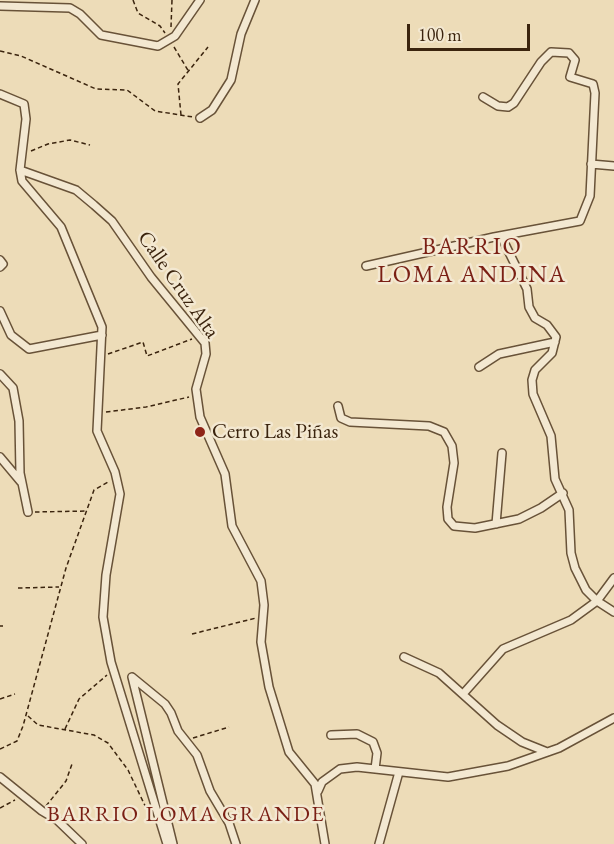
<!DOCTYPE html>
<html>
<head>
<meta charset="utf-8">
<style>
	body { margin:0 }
	#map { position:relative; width:614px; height:844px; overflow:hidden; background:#eddcb8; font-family:"EB Garamond",serif }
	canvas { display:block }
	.scale { position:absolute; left:407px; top:24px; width:123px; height:27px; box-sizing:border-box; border:3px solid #3b240e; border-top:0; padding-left:8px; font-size:18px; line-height:21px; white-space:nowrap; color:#3b240e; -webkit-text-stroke:4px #f3e8d1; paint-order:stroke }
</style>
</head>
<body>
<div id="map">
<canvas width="614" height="844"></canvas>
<div class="scale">100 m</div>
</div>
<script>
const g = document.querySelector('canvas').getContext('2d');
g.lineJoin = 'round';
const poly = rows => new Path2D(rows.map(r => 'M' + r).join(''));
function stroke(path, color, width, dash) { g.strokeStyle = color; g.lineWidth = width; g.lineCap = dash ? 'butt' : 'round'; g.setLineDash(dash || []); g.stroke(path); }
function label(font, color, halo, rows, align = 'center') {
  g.font = font + ' "EB Garamond",serif'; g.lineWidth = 5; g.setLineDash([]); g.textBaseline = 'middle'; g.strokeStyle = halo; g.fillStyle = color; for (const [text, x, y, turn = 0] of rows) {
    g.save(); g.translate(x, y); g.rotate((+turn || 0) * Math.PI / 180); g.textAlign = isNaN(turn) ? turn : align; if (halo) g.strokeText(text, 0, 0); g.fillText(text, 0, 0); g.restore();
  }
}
const path = poly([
	[133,0,138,13,160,26,165,33],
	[171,27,172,0],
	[174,47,189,72],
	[0,51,21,56,96,89,127,90,155,111,193,117],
	[181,115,178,84,208,47],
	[31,151,48,144,70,140,90,145],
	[108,354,143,342,147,356,192,339],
	[106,412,146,407,189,397],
	[35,512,87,511],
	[18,588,59,587],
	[0,626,3,626],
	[192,634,256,618],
	[0,699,15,694],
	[28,716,38,725,94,735,108,743,128,770,149,814],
	[65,729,79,699,107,675],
	[193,738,229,727],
	[0,749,17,741,23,726,66,568,94,490,108,482],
	[46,806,66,781,72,764],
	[0,808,15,800]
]);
const street = poly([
	[0,6,70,8,80,14,101,35,158,46,175,36,200,0],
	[0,94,24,104,26,119,20,170,22,181,61,227,102,327,97,431,115,472,120,494,106,575,103,617,111,662,167,844],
	[200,118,212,110,231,80,241,34,255,0],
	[591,164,614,166],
	[20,170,76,190,94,205,112,221,151,277,205,343,206,354,196,389,200,417,225,474,232,526,261,581,264,605,261,642,269,687,289,752,315,784,325,844],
	[501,236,527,289,529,307,535,318,547,325,556,337,552,353,535,370,532,380,533,394,551,436,555,479,569,510,571,553,575,568,586,590,597,601,614,612],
	[0,260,3,264,0,267],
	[366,266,494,237,580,221,590,196,595,93,593,84,570,77,575,60,569,53,551,52,541,62,514,103,508,107,498,106,483,97],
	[0,311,11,335,29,349,102,335],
	[479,367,499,354,555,342],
	[0,374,13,388,19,421,20,473,28,512],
	[338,406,341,418,350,422,429,426,444,432,452,446,454,463,447,507,448,519,454,526,475,528,519,519,541,508,563,493],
	[0,457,21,482],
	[496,524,502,453],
	[404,657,439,673,497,725,522,742,547,752],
	[463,694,503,649,571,620,597,601,614,578],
	[331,735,357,734,373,742,377,753,375,769],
	[0,777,42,811,57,820,82,844],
	[318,791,322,782,340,769,357,767,448,777,508,766,559,748,614,718],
	[173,844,132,677,165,704,171,713,178,731,197,755,210,791,229,823,236,844],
	[379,844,399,772]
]);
const markers = [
	[200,432,6,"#8f2418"]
];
const streetNames = [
	["Calle Cruz Alta",178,285,55]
];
const poiNames = [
	["Cerro Las Piñas",212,432]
];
const neighbourhoodNames = [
	["BARRIO LOMA GRANDE",186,815]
];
const quarterNames = [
	["BARRIO",472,247],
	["LOMA ANDINA",472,275]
];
stroke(street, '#685238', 10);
stroke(path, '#3b240e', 1.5, [4.5, 3]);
stroke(street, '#f3e8d1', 7);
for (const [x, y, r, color] of markers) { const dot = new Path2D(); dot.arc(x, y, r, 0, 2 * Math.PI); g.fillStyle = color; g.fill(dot); stroke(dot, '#f3e8d1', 2); }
label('21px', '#3b240e', '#f3e8d1', streetNames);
label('21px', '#3b240e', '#f3e8d1', poiNames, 'left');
g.letterSpacing = '1.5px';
label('22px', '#7a1f14', '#f3e8d1', neighbourhoodNames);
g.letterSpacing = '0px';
g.letterSpacing = '1.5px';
label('24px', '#7a1f14', '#f3e8d1', quarterNames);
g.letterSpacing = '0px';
</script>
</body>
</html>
